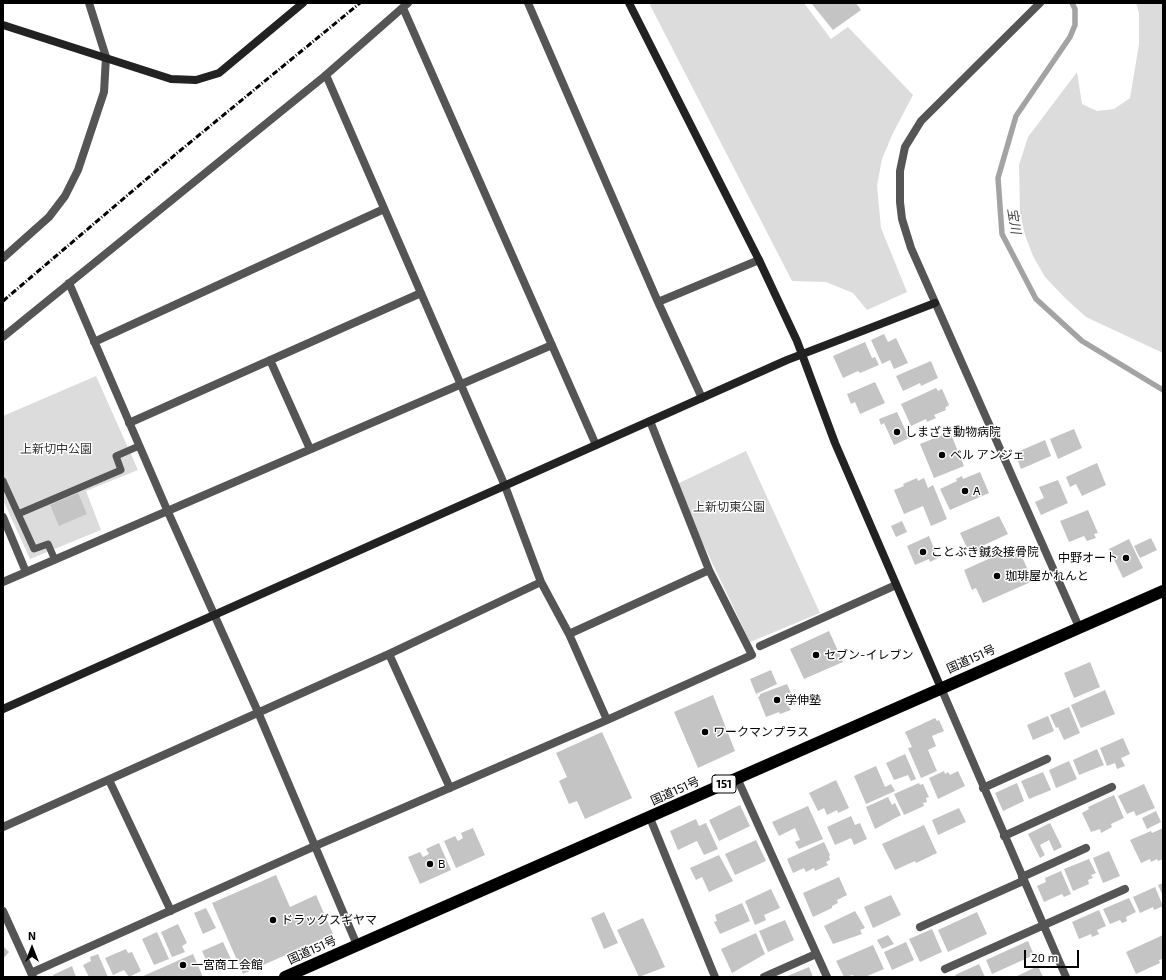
<!DOCTYPE html>
<html>
<head>
<meta charset="utf-8">
<style>
	body { margin:0 }
	#map { position:relative; width:1166px; height:980px; overflow:hidden; background:#fff; font-family:"Exo 2",sans-serif }
	canvas { display:block }
	.frame { position:absolute; inset:0; border:4px solid #000; pointer-events:none }
	.north { position:absolute; left:12px; top:928px; width:40px; height:40px; -webkit-text-stroke:3px #fff; paint-order:stroke; rotate:0deg; font-size:11px; font-weight:700; line-height:16px; text-align:center; color:#000 }
	.north::after { content:''; display:block; margin:auto; width:14px; height:18px; background:#000; clip-path:polygon(50% 0,100% 100%,50% 72%,0 100%) }
	.scale { position:absolute; left:1024px; top:950px; width:55px; height:18px; box-sizing:border-box; border:2px solid #000; border-top:0; padding-left:5px; font-size:12px; line-height:14px; white-space:nowrap; color:#000; -webkit-text-stroke:3px #fff; paint-order:stroke }
</style>
</head>
<body>
<div id="map">
<canvas width="1166" height="980"></canvas>
<div class="frame"></div>
<div class="north">N</div>
<div class="scale">20 m</div>
</div>
<script>
const g = document.querySelector('canvas').getContext('2d');
g.lineJoin = 'round';
function paint(path, color) { g.fillStyle = color; g.fill(path, 'evenodd'); }
const poly = rows => new Path2D(rows.map(r => 'M' + r).join(''));
function stroke(path, color, width, dash) { g.strokeStyle = color; g.lineWidth = width; g.lineCap = dash ? 'butt' : 'round'; g.setLineDash(dash || []); g.stroke(path); }
function label(font, color, halo, rows, align = 'center') {
  g.font = font + ' "Exo 2","Noto Sans JP",sans-serif'; g.lineWidth = 3; g.setLineDash([]); g.textBaseline = 'middle'; g.strokeStyle = halo; g.fillStyle = color; for (const [text, x, y, turn = 0] of rows) {
    g.save(); g.translate(x, y); g.rotate((+turn || 0) * Math.PI / 180); g.textAlign = isNaN(turn) ? turn : align; if (halo) g.strokeText(text, 0, 0); g.fillText(text, 0, 0); g.restore();
  }
}
const green = poly([
	[649,3,804,3,831,39,848,27,913,95,892,135,882,159,877,186,881,228,907,292,867,310,853,293,826,282,792,281],
	[1136,3,1163,3,1163,353,1086,317,1065,298,1045,277,1033,256,1025,235,1020,212,1019,165,1028,137,1077,72,1082,104,1097,111,1114,109,1130,98,1139,44,1139,13],
	[96,376,138,470,86,491,101,530,30,559,3,500,3,416],
	[746,451,820,613,750,642,675,485]
]);
const stream = poly([
	[1072,3,1075,9,1075,25,1070,37,1016,116,998,178,1002,234,1036,299,1082,341,1163,390]
]);
const building = poly([
	[811,3,856,3,861,10,833,30],
	[884,334,888,342,896,338,908,363,894,369,890,360,882,364,871,340],
	[865,342,872,358,875,357,879,365,860,373,858,371,843,378,833,356],
	[931,361,938,378,921,386,920,383,903,391,896,376],
	[875,382,885,403,860,414,855,402,851,404,847,394],
	[936,388,938,391,942,389,949,405,945,408,946,410,934,415,936,418,927,422,926,419,911,426,901,404],
	[897,412,909,438,894,445,884,423,881,425,879,419],
	[1074,429,1082,448,1058,459,1050,439],
	[950,432,964,466,934,478,920,444],
	[1045,440,1051,456,1021,469,1015,453],
	[1097,463,1106,485,1082,496,1076,484,1070,487,1066,477],
	[980,472,989,493,950,510,940,489,957,481,956,479,962,476,963,479],
	[917,478,918,481,924,478,928,488,933,485,947,519,931,526,923,506,904,514,894,490,904,486,903,484],
	[1058,480,1068,503,1041,515,1035,502,1044,498,1039,487],
	[78,493,87,514,59,526,50,505],
	[1088,510,1098,533,1094,534,1096,538,1087,541,1084,536,1069,542,1060,521],
	[999,516,1008,534,969,552,960,533],
	[902,521,907,532,896,537,891,526],
	[929,536,938,558,930,562,929,559,915,565,907,546],
	[1151,538,1157,550,1140,558,1134,546],
	[1129,539,1143,568,1123,578,1109,549],
	[1017,546,1033,581,983,603,976,588,972,590,964,570],
	[829,631,843,662,804,679,790,649],
	[1090,662,1100,687,1074,698,1064,673],
	[771,670,777,684,756,694,750,679],
	[787,684,796,704,789,707,791,710,780,714,779,712,766,717,758,697,760,696,760,694],
	[1105,690,1115,714,1081,728,1071,705],
	[713,695,735,751,698,768,674,712],
	[1069,707,1080,733,1064,740,1058,727,1056,728,1050,715],
	[1048,716,1054,731,1033,740,1027,725],
	[935,718,937,721,939,720,944,731,932,736,936,746,928,750,937,771,921,778,908,748,912,747,905,732],
	[602,732,632,798,585,819,577,801,569,804,559,781,567,777,556,753],
	[1123,738,1130,754,1121,758,1125,766,1117,769,1115,763,1107,766,1100,748],
	[1097,749,1104,765,1079,775,1073,760],
	[905,754,916,779,911,781,908,775,894,780,886,763],
	[1069,761,1077,779,1056,788,1049,770],
	[876,766,885,787,891,784,895,791,866,804,854,776],
	[944,771,945,774,948,772,950,775,958,771,965,786,938,799,929,778],
	[1043,772,1051,790,1029,799,1021,781],
	[836,780,849,808,838,813,837,810,827,815,824,808,818,811,809,793],
	[919,783,920,785,923,784,929,797,926,798,927,802,923,803,924,806,904,815,894,794],
	[1017,783,1024,801,1003,811,995,793],
	[1144,784,1155,808,1136,816,1134,811,1127,814,1118,796],
	[1114,795,1124,818,1111,824,1112,827,1101,833,1100,829,1091,832,1082,813,1089,809,1088,807],
	[888,797,892,805,895,803,901,815,875,829,866,807],
	[740,805,750,826,719,841,709,820],
	[808,806,823,839,799,849,795,842,800,840,795,828,779,836,772,822],
	[959,808,966,822,938,835,932,820],
	[1156,811,1161,822,1147,829,1142,818],
	[851,816,855,825,860,823,867,839,854,845,851,838,835,845,827,827],
	[696,819,699,826,706,823,718,849,704,855,697,841,678,850,670,831],
	[1050,823,1062,847,1054,851,1049,840,1040,845,1045,855,1040,858,1028,834],
	[924,825,937,853,916,863,915,861,895,870,882,844],
	[473,828,485,855,456,868,444,841,455,836,458,841,463,838,461,833],
	[1163,828,1163,859,1158,861,1157,859,1151,862,1150,859,1141,863,1130,840,1151,831,1152,833],
	[756,840,766,861,735,875,725,854],
	[824,842,830,855,829,856,830,860,826,862,828,865,815,871,814,868,806,872,804,868,793,873,787,859],
	[439,843,451,870,420,884,408,857,420,852,423,857,429,854,426,849],
	[1109,851,1120,876,1103,883,1093,858],
	[719,855,733,881,709,892,702,877,696,880,690,868],
	[1089,859,1096,873,1091,875,1093,878,1088,880,1089,884,1073,891,1064,869],
	[1061,871,1071,894,1064,897,1062,894,1044,902,1037,886,1046,882,1045,878],
	[276,875,290,907,316,895,333,934,243,974,212,903],
	[839,877,847,895,837,900,838,903,832,906,832,908,813,917,803,893],
	[1163,883,1163,896,1158,885],
	[1155,887,1163,906,1154,910,1153,907,1140,913,1133,897],
	[771,889,780,908,764,915,766,920,755,925,745,901],
	[891,895,901,915,873,928,864,907],
	[1129,898,1136,912,1126,917,1127,921,1122,923,1120,920,1110,924,1103,909],
	[742,903,750,921,720,934,714,922,717,921,715,915],
	[206,908,216,928,203,934,194,913],
	[1099,910,1106,926,1097,930,1099,934,1092,937,1091,934,1079,939,1072,922],
	[855,911,865,928,860,930,862,934,833,944,824,926],
	[604,912,618,943,604,949,591,918],
	[977,912,987,934,948,952,938,930],
	[643,918,665,967,639,977,617,930],
	[785,920,794,940,768,952,759,931],
	[178,924,187,943,182,946,185,952,172,957,161,932],
	[932,929,942,952,920,962,909,939],
	[157,932,169,959,154,965,142,939],
	[756,933,765,954,732,973,721,949],
	[888,935,894,944,882,949,877,940],
	[1163,935,1163,959,1159,960,1160,963,1136,974,1126,952],
	[1028,941,1034,955,992,974,986,960],
	[223,942,231,959,210,968,202,951],
	[906,942,914,960,892,970,884,952],
	[873,945,884,969,865,977,854,977,853,975,844,977,836,961],
	[3,946,9,952,3,959],
	[126,949,128,953,132,952,141,971,129,977,124,970,113,975,105,958],
	[98,954,108,977,89,977,83,965,91,961,90,957],
	[193,954,203,977,141,977],
	[979,964,985,977,957,977,955,975],
	[72,966,76,977,54,977,53,975],
	[1038,966,1043,977,1015,977],
	[809,967,813,977,785,977]
]);
const lane = poly([
	[3,481,34,549,48,544,55,560],
	[18,514,121,470,116,456,139,446]
]);
const street = poly([
	[528,3,658,302,702,398],
	[1040,3,921,121,905,147,900,171,900,202,902,219,911,248,1079,627],
	[403,8,596,445],
	[326,75,505,486,541,582,569,634,607,720],
	[3,258,49,217,65,196,78,170,104,92,106,57,89,3],
	[69,283,168,512,258,712,357,945],
	[658,302,759,260],
	[3,337,326,75,408,3],
	[94,342,384,209],
	[270,360,310,449],
	[129,423,421,293],
	[3,517,26,572],
	[3,582,552,345],
	[569,634,709,570],
	[760,646,896,585],
	[389,654,450,788],
	[941,688,1066,977],
	[737,778,827,977],
	[109,780,171,911],
	[983,788,1047,759],
	[650,818,715,977],
	[3,827,389,654,541,582],
	[1004,836,1112,787],
	[1022,877,1086,848],
	[3,911,33,977],
	[920,927,1023,881],
	[945,969,1125,889],
	[31,973,315,846,607,720,752,655,709,570,650,421],
	[764,977,816,954]
]);
const secondary = poly([
	[629,3,759,260,797,341,835,443,941,688],
	[3,25,171,79,196,80,219,73,303,3],
	[3,709,787,360,935,303]
]);
const highway = poly([
	[285,977,1163,591]
]);
const rail = poly([
	[3,301,176,154,360,3]
]);
const markers = [
	[897,432,4,"#000"],
	[942,455,4,"#000"],
	[965,491,4,"#000"],
	[923,552,4,"#000"],
	[1126,558,4,"#000"],
	[997,576,4,"#000"],
	[816,655,4,"#000"],
	[777,700,4,"#000"],
	[705,732,4,"#000"],
	[430,864,4,"#000"],
	[273,920,4,"#000"],
	[183,965,4,"#000"]
];
const shields = [
	[724,784,24]
];
const shieldNames = [
	["151",724,784]
];
const poiNames = [
	["しまざき動物病院",905,432],
	["ベル アンジェ",950,455],
	["A",973,491],
	["ことぶき鍼灸接骨院",931,552],
	["中野オート",1118,558,"right"],
	["珈琲屋かれんと",1005,576],
	["セブン-イレブン",824,655],
	["学伸塾",785,700],
	["ワークマンプラス",713,732],
	["B",438,864],
	["ドラッグスギヤマ",281,920],
	["一宮商工会館",191,965]
];
const parkNames = [
	["上新切中公園",56,449],
	["上新切東公園",729,507]
];
const streetNames = [
	["国道151号",971,659,-24],
	["国道151号",675,791,-24],
	["国道151号",312,950,-24]
];
const waterNames = [
	["宝川",1014,221,81]
];
paint(green, '#dcdcdc');
stroke(stream, '#a3a3a3', 5.5);
paint(building, '#c4c4c4');
stroke(lane, '#555', 7);
stroke(street, '#555', 8);
stroke(secondary, '#222', 8);
stroke(highway, '#000', 12);
stroke(rail, '#000', 3, [6, 2, 1, 2]);
for (const [x, y, r, color] of markers) { const dot = new Path2D(); dot.arc(x, y, r, 0, 2 * Math.PI); g.fillStyle = color; g.fill(dot); stroke(dot, '#fff', 1.5); }
for (const [x, y, w] of shields) { const box = new Path2D(); box.roundRect(x - w / 2, y - 9, w, 18, 3); g.fillStyle = '#fff'; g.fill(box); stroke(box, '#000', 1); }
label('bold 11px', '#000', null, shieldNames);
label('12px', '#000', '#fff', poiNames, 'left');
label('12px', '#333', '#fff', parkNames);
label('12px', '#000', '#fff', streetNames);
label('italic 13px', '#444', '#fff', waterNames);
</script>
</body>
</html>
